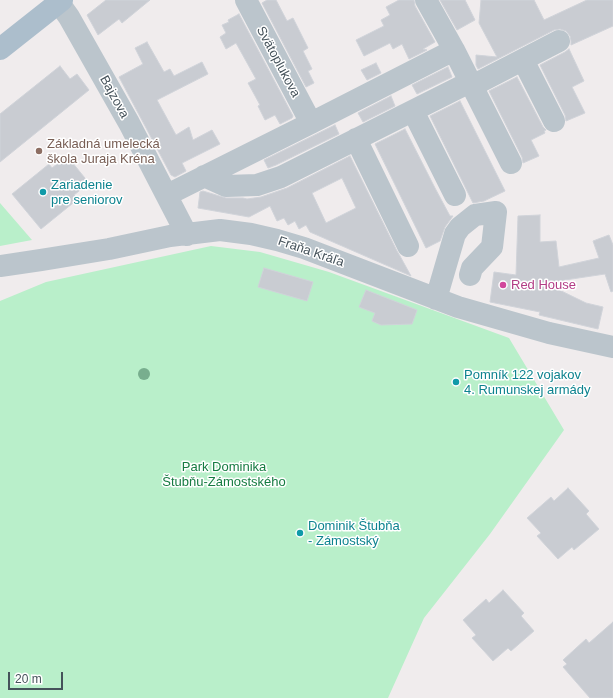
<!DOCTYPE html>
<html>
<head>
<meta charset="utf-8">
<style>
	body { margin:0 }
	#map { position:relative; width:613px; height:698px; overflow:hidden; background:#f0eced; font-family:Helvetica,sans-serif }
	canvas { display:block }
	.scale { position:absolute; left:8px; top:672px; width:55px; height:18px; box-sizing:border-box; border:2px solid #45525a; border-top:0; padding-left:5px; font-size:12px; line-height:14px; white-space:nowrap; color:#45525a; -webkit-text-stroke:3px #fff; paint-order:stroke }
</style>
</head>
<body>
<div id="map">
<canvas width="613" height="698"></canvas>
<div class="scale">20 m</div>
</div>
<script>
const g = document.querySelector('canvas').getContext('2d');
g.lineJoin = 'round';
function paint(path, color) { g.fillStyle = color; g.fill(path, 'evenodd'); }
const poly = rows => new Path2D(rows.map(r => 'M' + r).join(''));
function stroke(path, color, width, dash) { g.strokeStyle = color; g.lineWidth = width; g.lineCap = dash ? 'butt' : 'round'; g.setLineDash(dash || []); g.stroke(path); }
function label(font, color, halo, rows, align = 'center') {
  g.font = font + ' Helvetica,sans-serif'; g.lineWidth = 3; g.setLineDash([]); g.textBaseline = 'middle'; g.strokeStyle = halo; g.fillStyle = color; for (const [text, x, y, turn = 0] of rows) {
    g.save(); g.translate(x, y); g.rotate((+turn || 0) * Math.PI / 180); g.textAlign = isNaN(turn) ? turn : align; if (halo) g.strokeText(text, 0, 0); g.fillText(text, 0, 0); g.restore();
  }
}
const green = poly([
	[0,203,32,240,0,246],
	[211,246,260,252,329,272,509,338,564,430,490,534,424,618,388,698,0,698,0,301,46,282]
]);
const building = poly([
	[106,0,150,0,122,23,119,19,98,35,87,15,106,0],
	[267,0,276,0,287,21,293,18,308,48,303,51,312,69,308,71,314,83,306,87,262,3,267,0],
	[399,0,414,0,415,6,435,42,423,49,427,50,409,59,402,44,393,49,390,43,364,56,356,40,384,26,381,20,390,15,386,7,399,0],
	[440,0,465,0,475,20,457,30,440,0],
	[481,0,534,0,544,20,587,0,613,0,613,26,571,45,571,41,570,36,566,31,560,29,554,30,478,69,476,65,476,55,497,57,479,23,481,0],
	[239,14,293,116,292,118,280,124,275,115,265,120,258,106,260,105,248,83,256,79,236,43,226,49,220,37,226,33,222,25,229,22,228,20,239,14],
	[147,42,164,72,170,69,174,76,202,62,208,74,157,100,176,135,189,127,193,140,212,130,220,144,182,163,186,171,175,177,171,175,119,77,143,64,135,48,147,42],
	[569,49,584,81,572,87,585,113,566,121,565,115,540,65,565,52,569,49],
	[376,63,381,73,367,80,361,70,376,63],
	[60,66,70,79,77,74,89,90,0,162,0,114,60,66],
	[448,67,452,77,417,94,412,85,448,67],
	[517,77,543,127,546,130,544,131,545,133,531,140,539,156,523,163,522,157,489,91,517,77],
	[391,96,395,106,363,122,358,113,391,96],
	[460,101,505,191,484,201,473,203,430,116,460,101],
	[335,125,339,134,276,165,268,168,264,160,335,125],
	[405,129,435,188,450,216,453,216,445,227,440,241,426,248,375,144,405,129],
	[67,156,89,183,74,195,78,199,41,229,12,194,49,164,52,168,67,156],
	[350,156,397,251,400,256,411,276,310,232,306,225,299,229,295,221,288,225,284,218,277,221,270,206,249,217,198,208,200,192,203,191,226,198,243,198,247,199,261,197,287,188,350,156],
	[342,178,356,208,326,223,312,193,342,178],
	[540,215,540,242,556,241,559,267,599,258,593,241,609,235,613,245,613,291,611,292,605,274,545,283,586,303,603,307,598,329,539,315,540,312,490,302,494,272,516,275,518,216,540,215],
	[264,268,313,282,307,301,258,287,264,268],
	[366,290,417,310,412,324,381,325,372,321,375,313,359,307,366,290],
	[568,488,589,511,586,514,599,529,574,550,572,547,558,559,537,536,541,533,527,518,551,497,554,501,568,488],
	[503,590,524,613,521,616,534,631,511,651,508,648,493,661,472,638,476,635,463,620,486,599,489,603,503,590],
	[613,622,613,698,590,698,563,667,567,664,563,660,586,639,589,643,613,622]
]);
const minor = poly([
	[246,0,311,123],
	[426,0,454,50,511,163],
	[59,3,69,17,129,123,187,235],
	[523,60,554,121],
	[472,86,559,41],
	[413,111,455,195],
	[356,139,408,246],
	[204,176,226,186,257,185,281,177,470,82],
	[167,195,311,123,454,50],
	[0,266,41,260,109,249,170,236,220,230,251,234,277,240,304,248,458,307,549,333,613,347],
	[436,299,455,234,460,227,475,215,496,212,492,247,472,268,470,275]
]);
const major = poly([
	[0,49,62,0]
]);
const trees = [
	[144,374]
];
const markers = [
	[39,151,4,"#8d6e63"],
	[43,192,4,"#0f9aa8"],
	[503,285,4,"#d1479c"],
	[456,382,4,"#0f9aa8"],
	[300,533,4,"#0f9aa8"]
];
const streetNames = [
	["Svätoplukova",278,62,62],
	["Bajzova",114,97,61],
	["Fraňa Kráľa",311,252,19]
];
const educationNames = [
	["Základná umelecká",47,144],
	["škola Juraja Kréna",47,159]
];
const cultureNames = [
	["Zariadenie",51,185],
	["pre seniorov",51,200],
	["Pomník 122 vojakov",464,375],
	["4. Rumunskej armády",464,390],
	["Dominik Štubňa",308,526],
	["- Zámostský",308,541]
];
const hotelNames = [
	["Red House",511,285]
];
const parkNames = [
	["Park Dominika",224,467],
	["Štubňu-Zámostského",224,482]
];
paint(green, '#b9efca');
paint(building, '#c9ccd2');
stroke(building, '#d0d3d9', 1);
stroke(minor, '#bbc5cc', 22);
stroke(major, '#acbecc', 22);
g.fillStyle = '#78ae8e';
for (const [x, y] of trees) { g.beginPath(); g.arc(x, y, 6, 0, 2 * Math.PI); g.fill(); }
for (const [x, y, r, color] of markers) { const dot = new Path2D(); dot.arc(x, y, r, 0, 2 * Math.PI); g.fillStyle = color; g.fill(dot); stroke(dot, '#fff', 1.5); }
label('13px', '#45525a', '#fff', streetNames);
label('13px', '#785e54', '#fff', educationNames, 'left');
label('13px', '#0d838f', '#fff', cultureNames, 'left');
label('13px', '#b23c85', '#fff', hotelNames, 'left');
label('13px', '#157b41', '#fff', parkNames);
</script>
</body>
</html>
